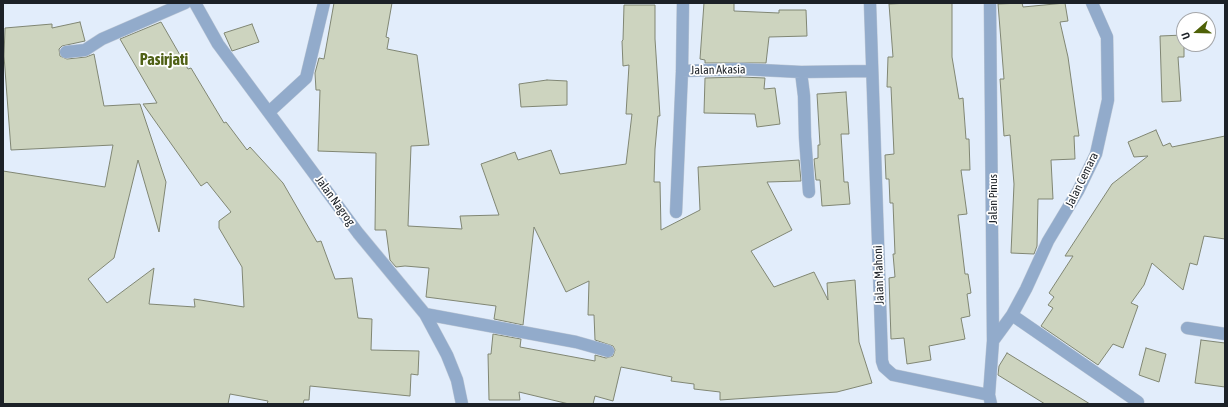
<!DOCTYPE html>
<html>
<head>
<meta charset="utf-8">
<style>
	body { margin:0 }
	#map { position:relative; width:1228px; height:407px; overflow:hidden; background:#e2edfb; font-family:"Asap Condensed",sans-serif }
	canvas { display:block }
	.frame { position:absolute; inset:0; border:4px solid #1c2127; pointer-events:none }
	.north { position:absolute; left:1176px; top:12px; width:40px; height:40px; box-sizing:border-box; background:#fff; border:1px solid #a4a6a9; border-radius:50%; rotate:250deg; font-size:11px; font-weight:700; line-height:16px; text-align:center; color:#1c2127 }
	.north::after { content:''; display:block; margin:auto; width:14px; height:18px; background:#4e6107; clip-path:polygon(50% 0,100% 100%,50% 72%,0 100%) }
</style>
</head>
<body>
<div id="map">
<canvas width="1228" height="407"></canvas>
<div class="frame"></div>
<div class="north">U</div>
</div>
<script>
const g = document.querySelector('canvas').getContext('2d');
g.lineJoin = 'round';
function paint(path, color) { g.fillStyle = color; g.fill(path, 'evenodd'); }
const poly = rows => new Path2D(rows.map(r => 'M' + r).join(''));
function stroke(path, color, width, dash) { g.strokeStyle = color; g.lineWidth = width; g.lineCap = dash ? 'butt' : 'round'; g.setLineDash(dash || []); g.stroke(path); }
function label(font, color, halo, rows, align = 'center') {
  g.font = font + ' "Asap Condensed",sans-serif'; g.lineWidth = 3.5; g.setLineDash([]); g.textBaseline = 'middle'; g.strokeStyle = halo; g.fillStyle = color; for (const [text, x, y, turn = 0] of rows) {
    g.save(); g.translate(x, y); g.rotate((+turn || 0) * Math.PI / 180); g.textAlign = isNaN(turn) ? turn : align; if (halo) g.strokeText(text, 0, 0); g.fillText(text, 0, 0); g.restore();
  }
}
const building = poly([
	[334,3,392,3,386,37,389,38,387,49,417,55,429,145,411,146,408,226,462,229,460,216,499,215,481,164,515,152,518,160,551,150,560,174,626,164,632,114,626,114,629,65,623,66,622,41,623,40,624,5,655,5,655,39,660,116,658,116,655,149,654,182,660,182,661,230,700,210,698,167,799,160,801,181,767,182,792,230,751,251,774,287,814,272,828,300,827,283,855,280,859,342,872,383,837,392,720,400,720,392,694,389,694,384,671,381,672,377,621,367,613,401,595,396,593,404,569,404,519,392,520,400,489,400,488,354,491,354,493,334,521,339,520,347,595,361,595,355,606,358,613,356,615,350,613,346,595,340,594,315,588,315,589,281,566,292,534,227,523,325,494,319,496,306,426,297,429,268,405,266,396,267,390,260,386,230,375,230,376,153,318,151,320,90,316,90,315,73,319,58,324,59,334,3],
	[704,3,734,3,734,11,779,13,779,10,806,10,807,36,769,37,766,63,705,63,705,60,700,59,704,3],
	[910,3,952,3,952,57,959,99,963,98,966,139,969,139,970,170,961,170,967,214,958,215,965,274,968,274,971,293,967,294,970,316,961,318,965,339,929,346,931,360,907,364,904,338,891,339,889,278,895,277,893,254,895,254,893,203,890,203,889,179,886,179,885,155,894,154,891,87,887,87,888,57,893,57,889,4,910,3],
	[1022,3,1023,7,1065,3,1068,21,1060,22,1068,57,1079,136,1074,136,1075,159,1051,160,1053,199,1038,199,1037,246,1034,254,1011,253,1014,184,1010,135,1004,136,1000,79,1004,79,998,4,1022,3],
	[80,22,85,41,62,46,59,49,60,56,67,59,86,57,94,54,104,106,140,104,166,182,159,232,138,160,114,258,88,279,107,303,154,268,149,304,195,307,194,299,244,307,242,267,219,228,219,221,231,212,207,182,201,186,143,104,157,103,120,39,161,22,188,69,191,68,224,123,226,122,247,150,250,147,283,183,317,242,321,241,335,279,352,278,358,318,372,319,371,350,419,351,418,375,411,374,410,396,310,386,309,400,304,400,303,404,267,404,268,401,230,394,228,404,3,404,3,171,105,187,113,145,11,150,4,56,5,28,52,24,52,28,80,22],
	[252,24,259,42,232,51,224,33,252,24],
	[1184,35,1184,57,1178,57,1181,101,1162,102,1160,36,1184,35],
	[740,77,765,78,764,89,775,88,780,124,757,127,755,114,704,113,705,78,740,77],
	[547,80,567,81,567,105,521,107,519,84,547,80],
	[846,92,849,134,841,134,844,182,848,182,850,204,822,206,820,180,816,180,814,159,818,158,818,145,820,145,817,94,846,92],
	[1156,130,1163,146,1170,143,1172,147,1225,136,1225,239,1204,236,1197,265,1190,263,1183,290,1152,263,1144,285,1131,303,1138,306,1123,348,1113,344,1098,365,1041,326,1053,308,1048,305,1054,297,1049,293,1073,256,1065,256,1112,184,1148,156,1134,157,1128,142,1156,130],
	[1201,340,1225,343,1225,387,1195,383,1201,340],
	[1146,348,1166,354,1159,382,1139,375,1146,348],
	[1007,353,1090,404,1045,404,998,375,999,366,1007,353]
]);
const minor = poly([
	[195,3,218,44,358,233,425,314,447,355,457,380,462,404],
	[870,3,882,361,884,367,893,375,989,395],
	[990,3,993,341,989,395,991,404],
	[66,52,85,50,102,39,185,3],
	[682,71,740,69,801,72,871,71],
	[801,72,804,96,805,137,809,192],
	[269,112,306,78,324,3],
	[676,212,682,71,683,3],
	[425,314,576,342,608,351],
	[1012,315,1138,402],
	[1187,328,1225,334],
	[993,341,1012,315,1026,289,1048,241,1078,191,1096,154,1108,100,1107,37,1092,3]
]);
const streetNames = [
	["Jalan Akasia",718,70,-1],
	["Jalan Cemara",1082,180,-64],
	["Jalan Pinus",993,199,-90],
	["Jalan Nagrog",335,201,54],
	["Jalan Mahoni",879,275,-92]
];
const districtNames = [
	["Pasirjati",164,60]
];
paint(building, '#cdd4bf');
stroke(building, '#808673', 1);
stroke(minor, '#bec8d5', 13);
stroke(minor, '#92abcb', 12);
label('12px', '#1c2127', '#fff', streetNames);
label('bold 16px', '#4f6015', '#fff', districtNames);
</script>
</body>
</html>
